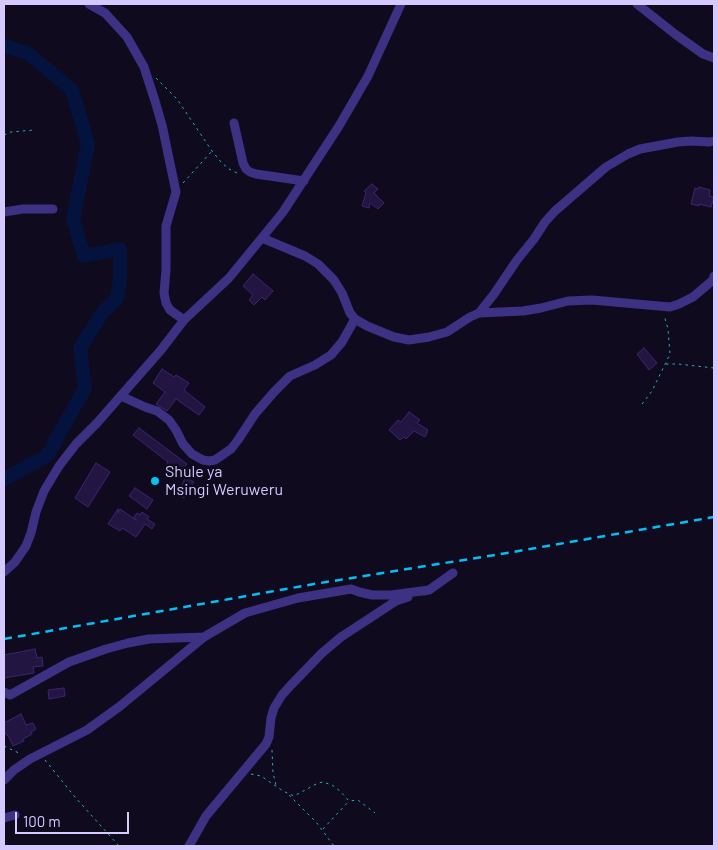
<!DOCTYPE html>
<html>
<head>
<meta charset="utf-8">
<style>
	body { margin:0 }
	#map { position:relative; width:718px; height:850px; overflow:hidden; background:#100a1f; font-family:Barlow,sans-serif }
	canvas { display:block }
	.frame { position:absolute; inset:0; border:5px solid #d5c9ff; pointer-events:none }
	.scale { position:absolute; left:15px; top:812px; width:114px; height:22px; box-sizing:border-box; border:2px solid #d5c9ff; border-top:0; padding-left:6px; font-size:15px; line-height:18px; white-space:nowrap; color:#d5c9ff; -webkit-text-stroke:4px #100a1f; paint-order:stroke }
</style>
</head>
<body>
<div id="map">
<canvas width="718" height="850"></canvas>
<div class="frame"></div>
<div class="scale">100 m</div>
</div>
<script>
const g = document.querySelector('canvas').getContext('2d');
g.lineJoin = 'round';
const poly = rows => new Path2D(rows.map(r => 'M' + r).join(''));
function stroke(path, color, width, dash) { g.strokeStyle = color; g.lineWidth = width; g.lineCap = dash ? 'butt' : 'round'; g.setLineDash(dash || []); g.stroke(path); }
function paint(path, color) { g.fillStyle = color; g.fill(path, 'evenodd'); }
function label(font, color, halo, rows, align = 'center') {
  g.font = font + ' Barlow,sans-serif'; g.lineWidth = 5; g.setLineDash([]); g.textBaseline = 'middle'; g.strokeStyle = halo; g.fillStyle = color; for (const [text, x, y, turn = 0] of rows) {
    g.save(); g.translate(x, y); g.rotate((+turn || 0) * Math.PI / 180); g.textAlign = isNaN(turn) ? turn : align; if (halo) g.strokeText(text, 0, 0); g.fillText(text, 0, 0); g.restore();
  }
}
const river = poly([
	[4,46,28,53,72,90,88,144,73,219,84,256,120,249,120,280,117,298,103,312,80,348,85,388,47,456,4,479]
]);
const building = poly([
	[372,184,378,189,374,193,384,203,378,209,370,203,369,208,362,206,366,193,364,191,372,184],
	[699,187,710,190,709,196,714,197,711,207,699,204,699,206,691,204,695,188,699,189,699,187],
	[253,274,273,291,265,300,262,297,254,305,249,300,253,295,243,286,253,274],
	[644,348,657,363,649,370,637,354,644,348],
	[162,369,174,377,176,375,189,383,184,390,205,407,199,415,176,399,167,411,156,404,165,392,153,383,162,369],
	[409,412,420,420,417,423,428,430,425,437,414,431,406,439,404,437,400,440,389,430,398,420,401,422,409,412],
	[139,428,187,464,180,473,167,463,168,462,133,435,139,428],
	[96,463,110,472,88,507,75,498,96,463],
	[186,477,194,482,184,498,177,493,186,477],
	[135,488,153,500,147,509,129,496,135,488],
	[118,509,118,513,120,509,136,520,134,517,137,513,140,515,142,512,149,517,147,519,155,524,152,529,145,524,136,537,122,528,120,531,108,524,118,509],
	[35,649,37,658,42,657,43,666,33,667,34,673,4,678,4,655,35,649],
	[64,688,65,696,49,699,48,690,64,688],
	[21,714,26,725,33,723,36,729,31,732,32,734,23,739,24,741,13,746,9,737,4,732,4,723,21,714]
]);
const path = poly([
	[156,78,177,99,212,151,221,162,229,169,239,174],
	[4,135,11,132,34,130],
	[183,183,212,151],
	[666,364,678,364,714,368],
	[642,404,652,391,670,354,668,329,664,315],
	[4,746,21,754],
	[272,750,273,773,276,785],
	[45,760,75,797,119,846],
	[251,774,261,776,283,791,294,796,318,783,323,782,332,785,340,791,349,801,358,800,375,813],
	[289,795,316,822,334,846],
	[323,829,349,801]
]);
const minor = poly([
	[89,4,105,13,127,37,144,67,155,101,162,125,176,192,166,226,166,270,164,293,166,303,170,310,184,320],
	[637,4,675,34,703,54,714,58],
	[234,123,243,163,246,169,250,172,256,174,304,181],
	[4,212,23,209,53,209],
	[262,238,305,256,318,264,334,280,342,293,350,313,355,319,367,326,394,337,409,340,429,337,447,332,470,317,479,313,523,311,541,308,568,301,592,300,670,307,679,304,693,297,713,280,714,276],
	[479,313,494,294,517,260,534,239,545,222,555,211,606,167,628,154,640,149,678,142,691,141,710,142,714,141],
	[121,396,145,407,157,411,169,420,176,430,183,444,192,454,203,460,209,461,215,460,231,449,238,440,255,414,274,392,290,376,315,365,331,355,342,342,355,319],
	[4,572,15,562,26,546,31,533,36,512,44,491,59,466,76,444,97,423,161,350,184,320,229,278,283,212,339,126,368,76,401,4],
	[425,591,429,590,453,573],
	[4,692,10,695,69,662,106,649,128,643,149,639,204,637,245,613,298,598,351,589,359,592,372,595,391,595,429,590],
	[4,780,14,770,30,759,87,730,105,717,119,707,204,637],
	[4,818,15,815],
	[189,846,206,816,266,744,269,737,271,718,274,708,282,695,291,685,322,653,341,637,396,601,408,597]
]);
const rail = poly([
	[4,639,314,584,507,553,714,517]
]);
const markers = [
	[155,481,5,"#00c1f4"]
];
const poiNames = [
	["Shule ya",165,472],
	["Msingi Weruweru",165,490]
];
stroke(river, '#04133e', 14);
paint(building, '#231542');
stroke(building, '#3c2570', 1);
stroke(path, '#22b3ba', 1, [2.5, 4]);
stroke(minor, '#3d3183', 9);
stroke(rail, '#00c1f4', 2.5, [8, 6]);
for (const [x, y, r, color] of markers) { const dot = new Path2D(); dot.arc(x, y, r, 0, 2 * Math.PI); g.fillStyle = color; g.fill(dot); stroke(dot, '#100a1f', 2); }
label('16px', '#d5c9ff', '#100a1f', poiNames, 'left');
</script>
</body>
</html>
